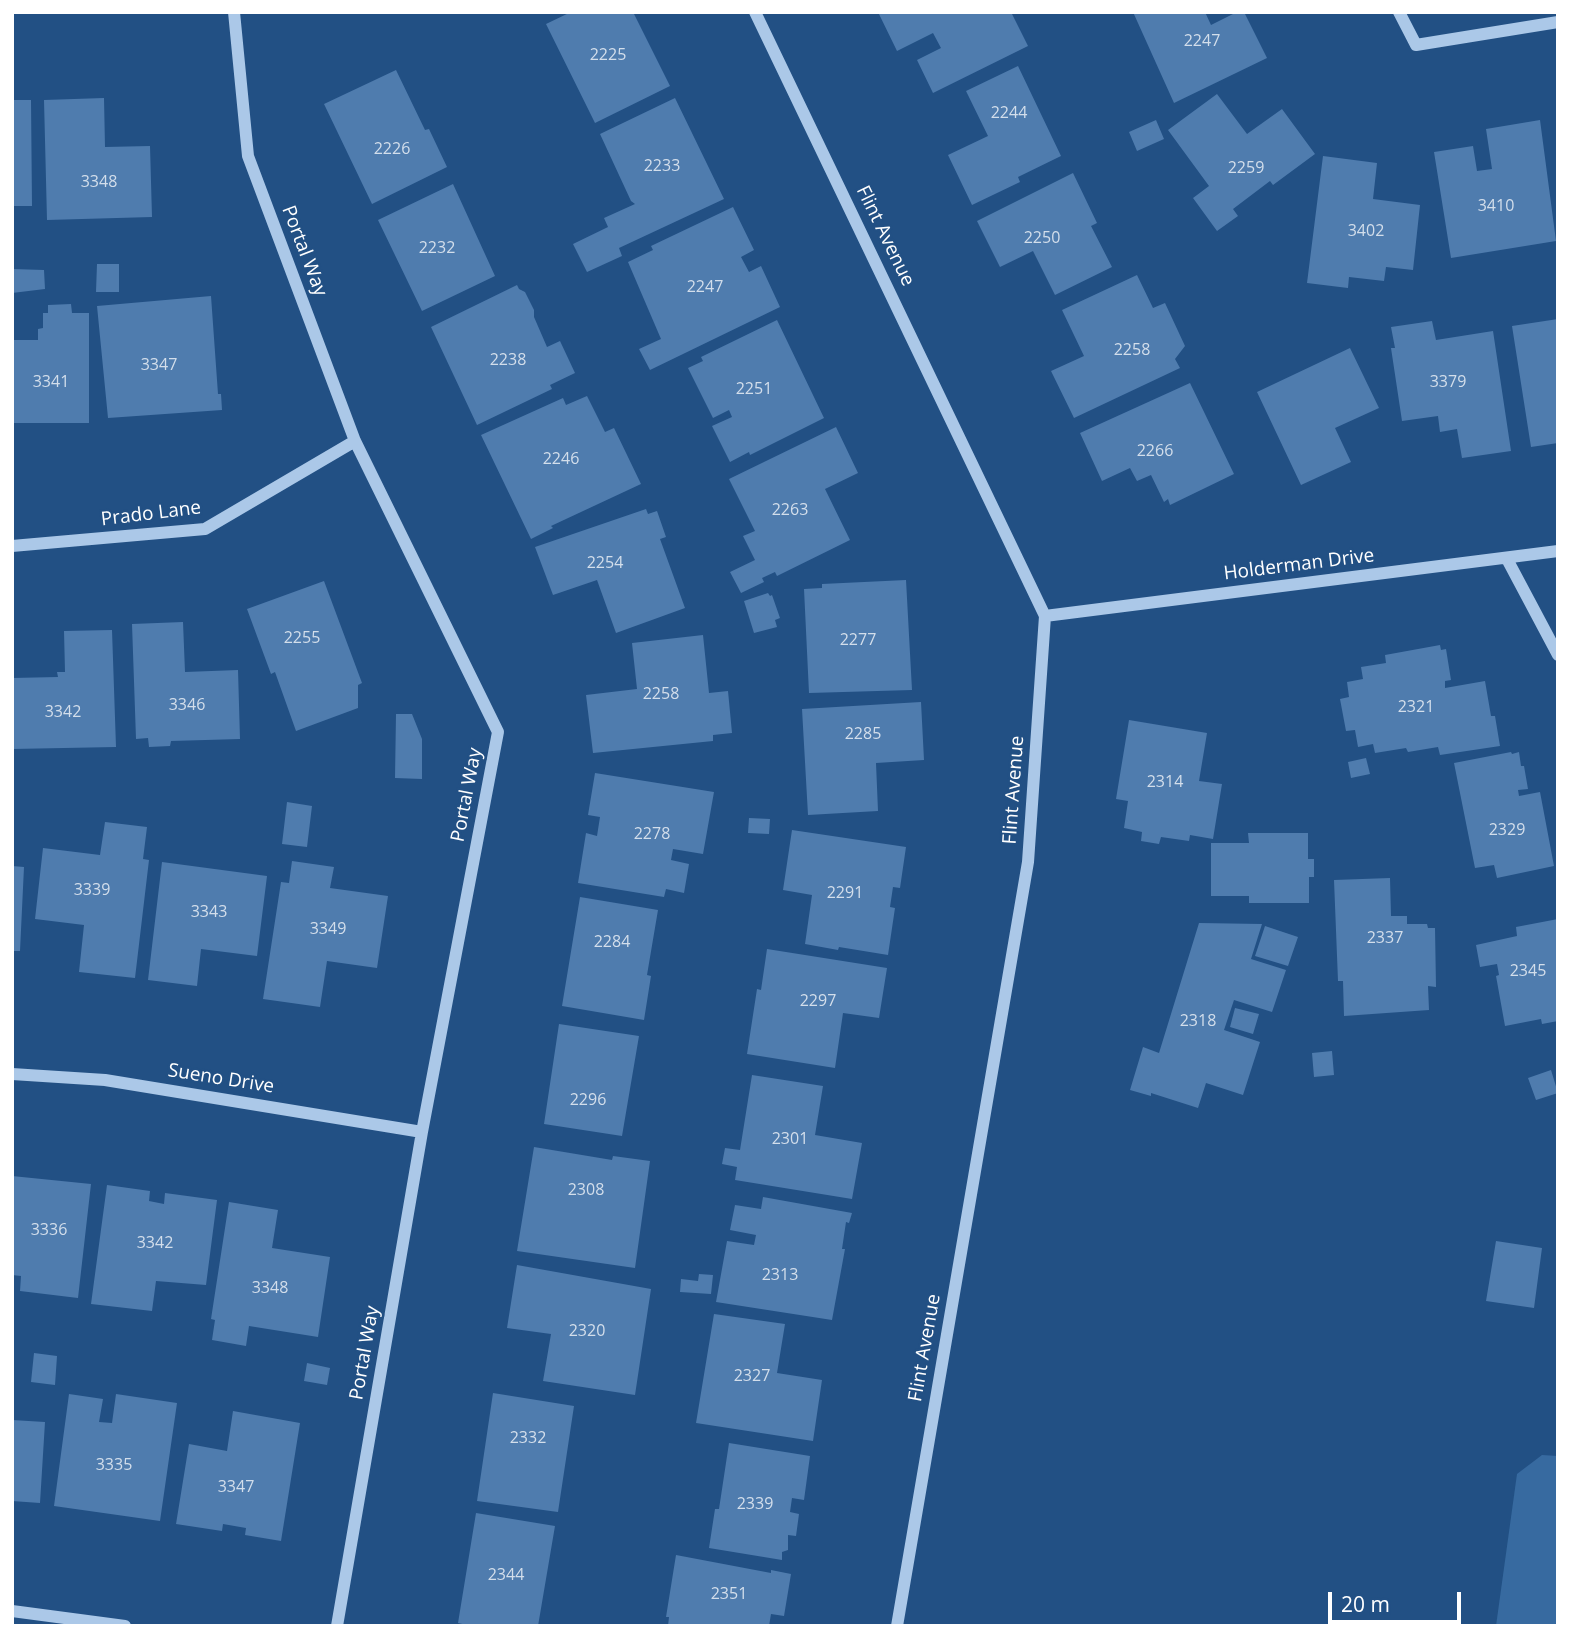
<!DOCTYPE html>
<html>
<head>
<meta charset="utf-8">
<style>
	body { margin:0 }
	#map { position:relative; width:1570px; height:1638px; overflow:hidden; background:#225084; font-family:"Open Sans",sans-serif }
	canvas { display:block }
	.frame { position:absolute; inset:0; border:14px solid #fff; pointer-events:none }
	.scale { position:absolute; left:1328px; top:1592px; width:133px; height:32px; box-sizing:border-box; border:4px solid #fff; border-top:0; padding-left:9px; font-size:21px; line-height:24px; white-space:nowrap; color:#fff; -webkit-text-stroke:5px #225084; paint-order:stroke }
</style>
</head>
<body>
<div id="map">
<canvas width="1570" height="1638"></canvas>
<div class="frame"></div>
<div class="scale">20 m</div>
</div>
<script>
const g = document.querySelector('canvas').getContext('2d');
g.lineJoin = 'round';
function paint(path, color) { g.fillStyle = color; g.fill(path, 'evenodd'); }
const poly = rows => new Path2D(rows.map(r => 'M' + r).join(''));
function stroke(path, color, width, dash) { g.strokeStyle = color; g.lineWidth = width; g.lineCap = dash ? 'butt' : 'round'; g.setLineDash(dash || []); g.stroke(path); }
function label(font, color, halo, rows, align = 'center') {
  g.font = font + ' "Open Sans",sans-serif'; g.lineWidth = 5; g.setLineDash([]); g.textBaseline = 'middle'; g.strokeStyle = halo; g.fillStyle = color; for (const [text, x, y, turn = 0] of rows) {
    g.save(); g.translate(x, y); g.rotate((+turn || 0) * Math.PI / 180); g.textAlign = isNaN(turn) ? turn : align; if (halo) g.strokeText(text, 0, 0); g.fillText(text, 0, 0); g.restore();
  }
}
const green = poly([
	[1542,1455,1558,1456,1558,1626,1496,1626,1517,1474]
]);
const building = poly([
	[571,12,633,12,670,86,595,123,546,24],
	[878,12,1011,12,1028,46,933,93,917,60,941,48,933,33,897,51],
	[1133,12,1205,12,1211,25,1237,12,1244,12,1267,58,1174,103],
	[1018,66,1061,156,1018,177,1020,182,972,205,948,155,988,136,966,91],
	[396,70,425,130,429,129,447,167,372,204,324,104],
	[1217,94,1247,134,1282,109,1315,154,1273,185,1270,181,1233,209,1238,216,1217,231,1193,198,1209,186,1168,130],
	[104,98,105,147,150,146,152,217,47,220,44,100],
	[675,98,724,199,619,248,622,256,587,272,573,244,608,227,604,218,635,204,631,201,600,134],
	[12,100,31,100,32,206,12,206],
	[1156,120,1164,139,1137,151,1129,132],
	[1540,120,1556,241,1451,258,1434,152,1473,146,1477,171,1492,169,1486,129],
	[1323,156,1377,163,1373,199,1420,205,1413,270,1386,267,1384,281,1349,277,1348,288,1307,283],
	[1073,173,1097,223,1091,226,1112,267,1055,295,1033,251,1000,267,977,221],
	[453,184,495,276,422,311,378,220],
	[733,207,754,250,741,257,749,272,761,266,780,307,650,370,639,349,661,339,628,262,653,250,651,246],
	[97,264,119,264,119,292,96,292],
	[12,269,44,270,45,289,12,293],
	[1137,275,1153,308,1165,303,1185,346,1175,359,1180,368,1074,418,1051,371,1084,356,1062,310],
	[517,285,519,289,525,292,534,310,534,317,547,347,560,341,575,373,550,385,552,389,477,425,431,327],
	[211,296,218,394,221,394,222,410,108,418,97,306],
	[71,304,72,313,89,313,89,423,12,423,12,340,38,340,38,329,43,328,43,313,48,313,48,305],
	[1558,319,1558,443,1531,447,1512,326],
	[777,320,824,418,750,455,749,452,730,462,712,426,732,417,729,410,713,418,688,368,703,361,701,357],
	[1432,321,1436,340,1493,331,1511,451,1462,458,1457,429,1440,432,1438,416,1402,421,1391,348,1395,348,1391,327],
	[1350,348,1379,408,1335,428,1351,462,1301,485,1257,392],
	[1190,383,1234,474,1170,505,1168,499,1164,502,1151,475,1137,481,1130,468,1102,481,1080,433],
	[587,396,605,432,614,428,641,484,551,526,553,528,531,539,481,435,563,398,566,405],
	[836,427,858,473,825,489,850,540,777,576,775,572,762,578,764,582,741,593,730,572,755,560,743,536,755,531,729,479],
	[646,509,648,514,657,511,666,537,660,539,685,608,616,633,597,580,553,595,535,547],
	[906,580,912,690,809,693,804,589,822,588,822,584],
	[324,581,362,683,358,685,358,708,296,731,275,672,271,674,247,609],
	[768,593,770,596,772,595,780,618,775,620,777,627,754,633,744,601],
	[183,622,185,672,238,670,240,739,171,741,170,746,149,747,148,738,136,739,132,624],
	[112,630,116,747,12,749,12,678,58,677,57,672,65,672,64,631],
	[703,635,709,693,728,691,732,733,713,735,713,741,593,753,586,695,637,689,632,643],
	[1440,645,1441,650,1446,649,1451,680,1445,681,1445,688,1485,681,1491,716,1495,716,1500,746,1440,755,1438,747,1408,752,1406,748,1375,753,1373,744,1358,747,1355,730,1346,731,1340,699,1349,697,1347,682,1363,679,1361,667,1386,663,1385,655],
	[921,702,924,760,876,763,878,811,808,815,802,709],
	[396,714,412,714,422,739,422,779,395,778],
	[1129,720,1207,733,1199,781,1222,784,1213,839,1190,835,1189,841,1161,837,1159,844,1141,841,1142,832,1124,828,1128,801,1116,799],
	[1511,752,1512,754,1519,752,1521,766,1524,766,1528,789,1518,790,1519,796,1540,792,1554,866,1497,878,1494,865,1475,868,1454,763],
	[1366,758,1370,774,1351,778,1348,762],
	[595,773,714,792,703,854,673,849,671,860,689,864,684,893,666,889,664,897,578,883,586,833,597,836,600,817,588,815],
	[287,802,312,806,307,847,282,844],
	[749,818,770,819,769,834,748,833],
	[105,822,147,827,143,859,149,860,135,978,79,972,84,925,35,919,43,848,100,855],
	[792,830,906,847,900,888,893,887,890,907,895,908,888,955,839,947,838,950,805,944,812,895,783,890],
	[1248,833,1308,833,1308,859,1314,859,1314,877,1309,877,1309,903,1249,903,1249,896,1211,896,1211,843,1249,843],
	[292,861,334,867,330,888,388,896,377,968,327,961,320,1007,263,999,281,882,289,883],
	[162,862,267,876,257,956,201,949,197,986,148,980],
	[12,866,24,867,20,951,12,951],
	[1390,878,1391,916,1407,916,1407,924,1427,924,1428,928,1435,928,1436,987,1428,986,1429,1010,1344,1016,1343,981,1338,981,1334,880],
	[580,897,658,910,647,975,651,976,644,1020,562,1006],
	[1558,919,1558,1021,1542,1024,1541,1019,1505,1026,1496,976,1499,975,1497,964,1480,967,1476,945,1517,936,1516,927],
	[1199,923,1262,924,1251,959,1286,970,1272,1012,1234,1000,1224,1030,1260,1042,1243,1095,1206,1083,1198,1108,1151,1093,1151,1096,1130,1090,1143,1047,1159,1053],
	[1265,926,1298,937,1288,966,1255,956],
	[767,949,887,968,879,1018,843,1013,835,1068,747,1054,757,989,761,990],
	[1235,1008,1259,1014,1253,1034,1230,1027],
	[559,1024,639,1036,622,1136,544,1124],
	[1332,1051,1334,1075,1314,1077,1312,1053],
	[1551,1070,1558,1093,1536,1100,1528,1078],
	[752,1075,823,1086,815,1135,862,1143,852,1199,735,1180,737,1167,722,1164,725,1148,740,1150],
	[534,1147,612,1160,613,1156,650,1161,635,1268,517,1251],
	[12,1176,91,1184,78,1298,20,1291,21,1276,12,1275],
	[107,1185,150,1191,149,1201,164,1204,165,1193,217,1200,206,1285,156,1281,152,1311,91,1304],
	[763,1197,852,1213,849,1223,846,1222,842,1249,845,1249,832,1320,716,1302,727,1241,754,1245,756,1235,730,1230,735,1205,761,1209],
	[229,1202,278,1210,272,1248,330,1257,318,1337,249,1326,246,1346,212,1340,215,1320,211,1319],
	[1496,1241,1542,1248,1534,1308,1486,1301],
	[517,1265,651,1289,635,1395,543,1381,551,1334,507,1328],
	[699,1274,713,1275,711,1294,680,1292,681,1279,698,1281],
	[714,1314,785,1324,777,1373,822,1380,813,1441,696,1423],
	[34,1353,57,1356,55,1385,31,1382],
	[307,1363,330,1368,327,1385,304,1381],
	[493,1393,574,1406,558,1512,477,1501],
	[69,1394,103,1399,99,1422,112,1423,116,1394,177,1403,160,1521,54,1506],
	[233,1411,300,1423,281,1541,245,1535,246,1528,223,1524,222,1531,176,1524,189,1444,227,1451],
	[12,1420,45,1422,40,1503,12,1501],
	[729,1443,810,1456,804,1500,792,1498,790,1512,799,1514,796,1536,788,1535,788,1550,782,1552,782,1560,709,1548,715,1509,719,1509],
	[476,1513,555,1526,538,1626,471,1626,458,1623],
	[676,1555,771,1573,771,1570,791,1574,784,1616,771,1614,769,1626,668,1626,669,1617,666,1617]
]);
const minor = poly([
	[234,12,248,156,355,441,498,732,422,1132,337,1626],
	[755,12,1045,616,1028,862,897,1626],
	[1399,12,1416,45,1558,22],
	[12,546,205,529,355,441],
	[1507,559,1558,655],
	[1045,616,1558,551],
	[12,1074,105,1080,422,1132],
	[12,1611,125,1626]
]);
const numberNames = [
	["2247",1202,41],
	["2225",608,55],
	["2244",1009,113],
	["2226",392,149],
	["2233",662,166],
	["2259",1246,168],
	["3348",99,182],
	["3410",1496,206],
	["3402",1366,231],
	["2250",1042,238],
	["2232",437,248],
	["2247",705,287],
	["2258",1132,350],
	["2238",508,360],
	["3347",159,365],
	["3341",51,382],
	["3379",1448,382],
	["2251",754,389],
	["2266",1155,451],
	["2246",561,459],
	["2263",790,510],
	["2254",605,563],
	["2255",302,638],
	["2277",858,640],
	["2258",661,694],
	["3346",187,705],
	["2321",1416,707],
	["3342",63,712],
	["2285",863,734],
	["2314",1165,782],
	["2329",1507,830],
	["2278",652,834],
	["3339",92,890],
	["2291",845,893],
	["3343",209,912],
	["3349",328,929],
	["2337",1385,938],
	["2284",612,942],
	["2345",1528,971],
	["2297",818,1001],
	["2318",1198,1021],
	["2296",588,1100],
	["2301",790,1139],
	["2308",586,1190],
	["3336",49,1230],
	["3342",155,1243],
	["2313",780,1275],
	["3348",270,1288],
	["2320",587,1331],
	["2327",752,1376],
	["2332",528,1438],
	["3335",114,1465],
	["3347",236,1487],
	["2339",755,1504],
	["2344",506,1575],
	["2351",729,1594]
];
const streetNames = [
	["Flint Avenue",885,236,64],
	["Portal Way",304,251,69],
	["Prado Lane",151,514,-7],
	["Holderman Drive",1299,565,-7],
	["Flint Avenue",1014,790,-86],
	["Portal Way",467,795,-79],
	["Sueno Drive",221,1079,9],
	["Flint Avenue",925,1348,-80],
	["Portal Way",365,1353,-80]
];
paint(green, '#376aa0');
paint(building, '#4f7cae');
stroke(minor, '#abc8e8', 12);
label('16px', '#d3deeb', null, numberNames);
label('19px', '#fff', '#225084', streetNames);
</script>
</body>
</html>
